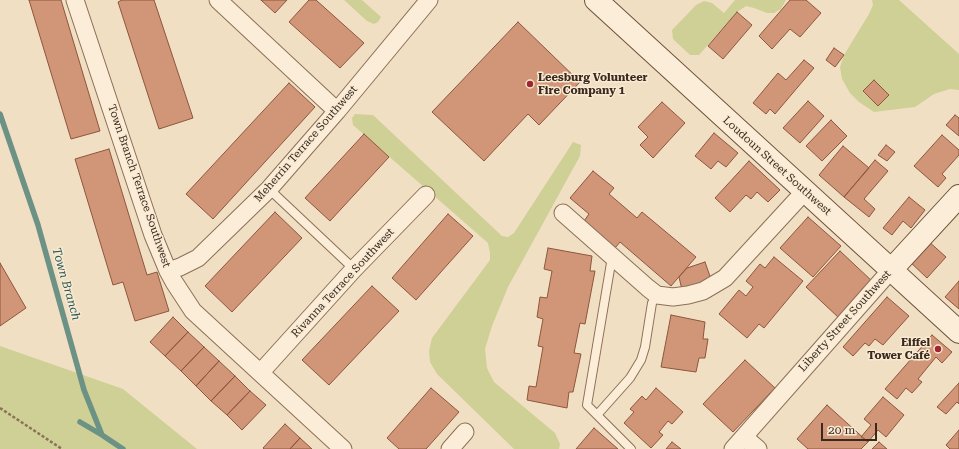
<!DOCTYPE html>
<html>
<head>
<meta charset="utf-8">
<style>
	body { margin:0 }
	#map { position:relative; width:959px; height:449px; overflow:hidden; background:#f1dfc3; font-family:"Roboto Serif",serif }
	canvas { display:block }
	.scale { position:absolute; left:821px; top:423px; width:56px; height:18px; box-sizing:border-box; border:2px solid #3b291d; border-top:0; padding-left:5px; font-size:12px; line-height:14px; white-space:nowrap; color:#3b291d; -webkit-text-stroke:3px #f8ead3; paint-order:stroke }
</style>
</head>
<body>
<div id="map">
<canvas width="959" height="449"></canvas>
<div class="scale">20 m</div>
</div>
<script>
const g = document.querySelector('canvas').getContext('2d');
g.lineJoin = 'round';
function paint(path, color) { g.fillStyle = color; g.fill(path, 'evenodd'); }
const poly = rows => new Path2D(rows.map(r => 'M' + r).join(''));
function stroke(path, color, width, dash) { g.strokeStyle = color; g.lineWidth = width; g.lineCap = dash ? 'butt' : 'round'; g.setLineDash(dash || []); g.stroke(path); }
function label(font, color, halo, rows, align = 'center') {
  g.font = font + ' "Roboto Serif",serif'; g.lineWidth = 3; g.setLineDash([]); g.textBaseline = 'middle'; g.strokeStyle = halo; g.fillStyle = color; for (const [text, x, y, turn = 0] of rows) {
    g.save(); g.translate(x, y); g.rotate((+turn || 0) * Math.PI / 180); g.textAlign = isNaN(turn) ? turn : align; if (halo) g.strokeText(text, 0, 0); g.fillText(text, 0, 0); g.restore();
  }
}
const green = poly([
	[344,0,362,0,381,17,378,22,374,24,367,21],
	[735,0,786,0,781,9,774,13,767,13,754,8,746,6,737,12,699,55,690,55,673,39,672,30,696,5,704,1,712,3,724,13],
	[872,0,899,0,959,54,959,90,950,89,934,94,915,107,874,112,859,102,850,93,842,79,840,67,844,55,869,14,873,5],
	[874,81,889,95,878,106,863,92],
	[355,114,373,115,502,236,508,237,514,233,573,142,581,145,580,156,508,287,492,326,485,349,487,368,494,382,555,433,560,444,559,449,514,449,437,374,430,362,429,351,432,338,490,260,490,253,488,243,353,125,352,118],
	[0,346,123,389,197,449,0,449]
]);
const stream = poly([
	[0,114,38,225,84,390,102,435,123,449],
	[80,422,102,435]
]);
const building = poly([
	[29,0,61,0,100,131,71,139,29,0],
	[122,0,154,0,193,118,159,129,118,2,122,0],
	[261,0,287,0,275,13,261,0],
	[309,0,316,0,364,43,340,68,289,22,309,0],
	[790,0,806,0,821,13,800,37,790,29,772,49,759,36,790,0],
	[737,12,752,25,723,59,708,46,737,12],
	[518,22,580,82,539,125,528,114,484,161,432,112,518,22],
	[834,48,844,55,835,67,826,60,834,48],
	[804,60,814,68,775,114,770,109,766,114,753,103,778,73,786,80,804,60],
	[874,80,889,95,878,106,863,91,874,80],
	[289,83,315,107,213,219,186,194,289,83],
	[808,101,824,116,800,143,783,128,808,101],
	[662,102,685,123,653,158,640,145,648,137,638,127,662,102],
	[955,115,959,118,959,136,946,125,955,115],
	[831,120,847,136,822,161,806,146,831,120],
	[714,133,738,153,726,167,718,161,711,169,695,156,714,133],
	[364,134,389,157,330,221,305,198,364,134],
	[942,135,959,150,959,155,942,174,946,178,938,187,914,166,942,135],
	[886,145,895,152,887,161,878,155,886,145],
	[843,146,869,168,844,197,819,175,843,146],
	[109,149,147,275,157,272,169,311,135,321,123,282,113,285,75,159,109,149],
	[875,160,888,171,864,199,875,209,869,217,844,197,875,160],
	[749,161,780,190,768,202,757,192,751,199,746,195,730,212,715,198,749,161],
	[593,171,614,188,609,194,637,218,642,212,696,257,671,286,620,242,615,248,584,221,589,214,570,198,593,171],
	[909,197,925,210,911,228,903,221,892,235,883,228,909,197],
	[275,212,302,238,232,312,205,286,275,212],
	[448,214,473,236,416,300,392,278,448,214],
	[808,217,841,246,813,277,780,248,808,217],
	[927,240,946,257,927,278,908,260,927,240],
	[548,248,592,256,590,271,595,271,585,324,580,323,574,353,581,354,573,392,569,392,567,408,527,400,529,386,536,387,543,347,538,346,543,319,537,317,540,297,547,298,552,271,544,269,548,248],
	[840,251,873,282,839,318,806,287,840,251],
	[774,257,803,281,764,328,759,324,747,338,719,314,739,290,746,296,753,287,746,281,760,264,765,268,774,257],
	[705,262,712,282,682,290,679,277,687,268,705,262],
	[0,263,26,308,0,326,0,263],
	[959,281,959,309,945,297,959,281],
	[372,286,399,311,329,385,302,360,372,286],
	[887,297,909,316,883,345,875,339,869,346,865,343,853,356,843,347,887,297],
	[671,315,705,322,703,339,708,339,705,358,699,358,696,372,661,367,671,315],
	[173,317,188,332,165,356,150,342,173,317],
	[188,332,204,347,181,371,165,356,188,332],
	[932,335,952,352,942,363,936,357,918,379,922,382,912,393,906,388,897,399,885,389,932,335],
	[204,347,219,361,196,386,181,371,204,347],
	[745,360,775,388,733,432,703,404,745,360],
	[219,361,235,376,211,401,196,386,219,361],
	[235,376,250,391,227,415,211,401,235,376],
	[959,383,959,404,957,402,946,414,937,407,959,383],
	[431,388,459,412,426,449,399,449,387,438,431,388],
	[656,388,683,412,672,424,668,421,659,432,663,435,651,448,624,423,634,412,630,409,642,396,646,400,656,388],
	[250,391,266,405,242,430,227,415,250,391],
	[883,397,904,415,886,437,878,430,868,442,861,437,871,425,864,419,883,397],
	[827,405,868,442,861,449,808,449,797,439,827,405],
	[285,424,300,438,290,449,264,449,263,448,285,424],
	[594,428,618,449,576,449,594,428],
	[959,430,959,449,950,449,946,445,959,430],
	[300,438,312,449,290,449,300,438],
	[672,442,681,449,666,449,672,442],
	[879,442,887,449,872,449,879,442]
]);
const path = poly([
	[0,408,62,449]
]);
const lane = poly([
	[269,189,354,269],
	[612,257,587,405,631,449],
	[597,415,630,378,641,360,645,347,652,303,657,295]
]);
const street = poly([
	[75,0,153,235,168,271,174,282,193,311,343,449],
	[218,0,337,111],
	[563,213,648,288,657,295,673,297,688,295,703,291,725,278,805,191],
	[168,271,180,267,198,258,269,189,337,111,429,0],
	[261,372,354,269,426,195],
	[744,437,758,449],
	[450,449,465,432],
	[733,449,891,270]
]);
const secondary = poly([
	[596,0,959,332],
	[891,270,959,196]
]);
const markers = [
	[530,84,4,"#9f2530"],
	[938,349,4,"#9f2530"]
];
const poiNames = [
	["Leesburg Volunteer",538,78],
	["Fire Company 1",538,91],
	["Eiffel",930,343,"right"],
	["Tower Café",930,356,"right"]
];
const streetNames = [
	["Meherrin Terrace Southwest",306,144,-49],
	["Loudoun Street Southwest",777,166,42],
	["Town Branch Terrace Southwest",139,186,71],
	["Rivanna Terrace Southwest",343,283,-47],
	["Liberty Street Southwest",845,321,-48]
];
const waterNames = [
	["Town Branch",66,284,74]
];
paint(green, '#ced096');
stroke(stream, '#6b9285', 5.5);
paint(building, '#d19577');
stroke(building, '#8d563d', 1);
stroke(lane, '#8c7058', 10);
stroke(street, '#8c7058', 19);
stroke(secondary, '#6e513c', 24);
stroke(path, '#8c7058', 2.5, [3, 2]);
stroke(lane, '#fbedd7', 8);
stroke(street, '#fbedd7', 17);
stroke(secondary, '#fbedd7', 22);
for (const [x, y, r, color] of markers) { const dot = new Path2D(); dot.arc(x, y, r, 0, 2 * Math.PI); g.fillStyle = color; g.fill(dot); stroke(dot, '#f8ead3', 1.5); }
label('bold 11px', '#3b291d', '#f8ead3', poiNames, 'left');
label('11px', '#3b291d', '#f8ead3', streetNames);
label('italic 12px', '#2c5c55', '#f8ead3', waterNames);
</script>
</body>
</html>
